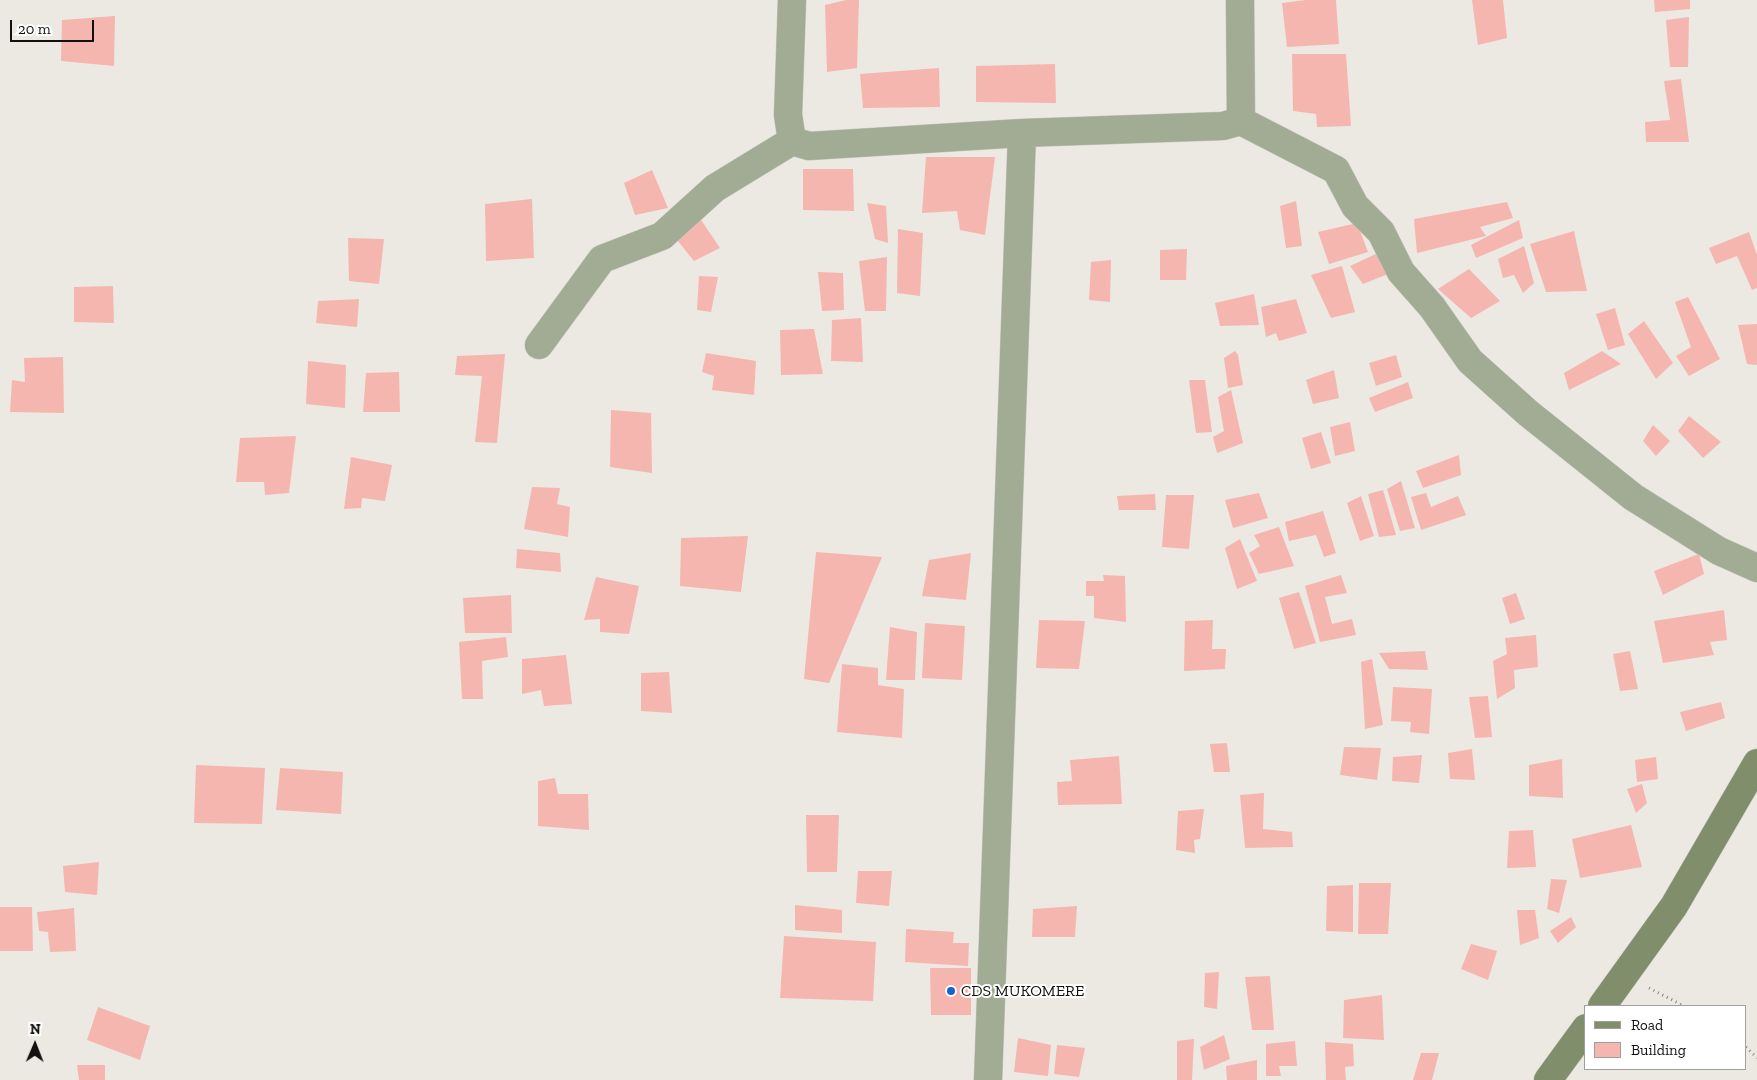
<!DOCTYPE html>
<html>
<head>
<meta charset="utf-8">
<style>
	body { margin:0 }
	#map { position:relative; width:1757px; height:1080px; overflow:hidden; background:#ebe9e2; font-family:"Zilla Slab",serif }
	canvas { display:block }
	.legend { position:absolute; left:1584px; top:1005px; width:162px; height:65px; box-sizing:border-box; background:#fff; border:1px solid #a0a09f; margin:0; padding:6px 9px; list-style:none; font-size:15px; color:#12110f }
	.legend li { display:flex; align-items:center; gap:10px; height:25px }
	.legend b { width:25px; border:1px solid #a0a09f }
	.north { position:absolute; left:10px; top:1020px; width:50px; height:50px; -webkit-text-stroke:4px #fff; paint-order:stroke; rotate:1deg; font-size:14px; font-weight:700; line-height:20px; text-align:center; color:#12110f }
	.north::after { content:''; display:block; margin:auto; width:18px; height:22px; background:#12110f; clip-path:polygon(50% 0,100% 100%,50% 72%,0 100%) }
	.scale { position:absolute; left:10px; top:20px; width:84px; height:22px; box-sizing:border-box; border:2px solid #12110f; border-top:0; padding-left:6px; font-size:15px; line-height:18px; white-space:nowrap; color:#12110f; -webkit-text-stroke:4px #fff; paint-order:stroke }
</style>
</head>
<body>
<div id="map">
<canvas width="1757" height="1080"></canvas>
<ul class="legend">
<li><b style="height:6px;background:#808e6c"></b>Road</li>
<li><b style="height:14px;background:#f6b6b0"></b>Building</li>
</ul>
<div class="north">N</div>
<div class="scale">20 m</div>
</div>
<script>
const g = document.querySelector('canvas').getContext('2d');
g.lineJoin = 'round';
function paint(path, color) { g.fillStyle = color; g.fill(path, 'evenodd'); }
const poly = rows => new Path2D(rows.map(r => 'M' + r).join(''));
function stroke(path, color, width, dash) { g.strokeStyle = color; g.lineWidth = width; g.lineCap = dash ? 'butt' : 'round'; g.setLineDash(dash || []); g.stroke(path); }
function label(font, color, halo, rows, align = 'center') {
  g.font = font + ' "Zilla Slab",serif'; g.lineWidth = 4; g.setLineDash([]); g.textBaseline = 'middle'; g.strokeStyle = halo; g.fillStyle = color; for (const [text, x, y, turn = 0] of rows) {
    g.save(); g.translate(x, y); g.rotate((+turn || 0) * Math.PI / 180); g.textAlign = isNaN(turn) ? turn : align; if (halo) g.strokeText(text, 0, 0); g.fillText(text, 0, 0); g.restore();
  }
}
const building = poly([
	[846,0,859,0,857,68,827,72,825,5],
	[1305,0,1336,0,1339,44,1287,47,1282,3],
	[1472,0,1503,0,1507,38,1478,45],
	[1654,0,1690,0,1690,9,1655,12],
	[115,16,114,66,61,61,62,20],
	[1689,17,1688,67,1670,67,1666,20],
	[1292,54,1346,54,1351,126,1317,127,1316,114,1293,111],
	[1055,64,1056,103,976,102,976,66],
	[939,68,940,107,863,108,860,74],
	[1681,79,1689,142,1646,142,1645,122,1670,120,1664,81],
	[926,157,995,157,985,235,960,230,957,211,922,213],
	[803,169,853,169,854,211,803,210],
	[652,170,668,208,635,215,624,183],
	[532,199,534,258,486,261,485,204],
	[1296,201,1302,246,1286,248,1280,206],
	[1507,202,1513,218,1480,227,1486,236,1417,253,1414,219],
	[867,203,886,206,888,243,875,239],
	[697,214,720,248,694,261,673,235],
	[1519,220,1523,238,1476,258,1471,245],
	[1357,223,1368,252,1329,264,1318,232],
	[898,229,923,233,920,296,897,293],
	[1574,231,1587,291,1546,292,1530,244],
	[1749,232,1757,255,1757,288,1752,290,1737,256,1716,264,1709,248],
	[348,238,384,239,379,284,349,281],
	[1524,246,1534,283,1523,293,1514,275,1503,278,1498,259],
	[1187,249,1186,280,1160,280,1160,250],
	[1380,252,1393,272,1363,284,1350,266],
	[887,257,886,311,865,311,859,261],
	[1111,260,1110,302,1089,300,1091,262],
	[1342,266,1355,312,1331,318,1311,275],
	[1469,269,1500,301,1471,318,1438,289],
	[818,272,843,273,844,310,822,311],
	[699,276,718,277,711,312,697,310],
	[113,286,114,323,74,322,74,287],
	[1254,294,1259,325,1220,326,1215,303],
	[1688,297,1720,359,1689,376,1676,356,1691,347,1675,302],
	[359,299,357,327,316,323,318,301],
	[1296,299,1307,333,1279,341,1276,333,1266,337,1261,307],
	[1615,308,1625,345,1608,350,1596,314],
	[861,318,863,362,831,361,832,320],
	[1644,321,1673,363,1656,379,1628,334],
	[1757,324,1757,365,1747,364,1738,325],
	[814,329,823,374,781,375,780,330],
	[1235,351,1238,355,1243,385,1228,388,1224,358],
	[1602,351,1621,364,1569,390,1564,373],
	[706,353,756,361,754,395,712,390,714,376,702,372],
	[505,354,497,443,475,442,482,376,455,375,457,356],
	[1396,355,1402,377,1376,386,1369,363],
	[63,357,64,413,10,412,12,380,25,382,24,358],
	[308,361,346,365,345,408,306,404],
	[1334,370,1339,398,1313,404,1306,380],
	[399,372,400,412,363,412,366,373],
	[1189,380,1205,380,1212,432,1196,433],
	[1408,382,1413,398,1375,412,1369,398],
	[1231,390,1243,443,1217,453,1213,437,1224,431,1218,397],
	[611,410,651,413,652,473,610,467],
	[1689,416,1721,442,1703,458,1678,431],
	[1350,422,1355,451,1335,456,1330,427],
	[1653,425,1670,441,1656,456,1643,441],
	[1321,432,1331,463,1311,469,1302,438],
	[296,436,289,493,265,495,264,482,236,482,240,438],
	[1459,455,1461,475,1423,488,1416,471],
	[351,457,392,465,385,501,362,498,361,508,344,509],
	[1401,481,1415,528,1400,531,1387,489],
	[532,487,560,488,557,504,570,507,568,537,524,529],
	[1383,490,1396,535,1379,537,1368,494],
	[1259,493,1268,518,1233,528,1225,500],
	[1426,493,1431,507,1458,496,1466,515,1421,530,1411,497],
	[1155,494,1156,510,1119,510,1117,496],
	[1166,495,1194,495,1189,549,1162,547],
	[1361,496,1374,536,1360,541,1347,503],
	[1323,511,1336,553,1324,557,1316,535,1289,541,1285,522],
	[1279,527,1294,566,1259,574,1249,553,1260,546,1254,535],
	[748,536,741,592,680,586,681,538],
	[1240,539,1257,581,1237,589,1225,548],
	[517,549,560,553,561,572,516,568],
	[816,552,882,557,829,683,804,679],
	[971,553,966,600,922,596,929,560],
	[1699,554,1704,574,1663,595,1654,571],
	[1103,575,1125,576,1126,622,1094,618,1094,596,1086,596,1086,581,1104,581],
	[1341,575,1347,593,1325,597,1332,624,1352,619,1356,635,1320,642,1305,586],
	[596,577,639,586,629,634,600,632,600,619,584,620],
	[1299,592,1316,643,1294,649,1279,598],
	[1516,593,1525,619,1510,624,1502,598],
	[511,595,512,633,465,633,463,598],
	[1724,610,1727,640,1710,642,1714,655,1663,663,1654,621],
	[1039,620,1085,621,1079,669,1036,668],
	[1213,620,1212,649,1226,649,1225,669,1184,671,1185,621],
	[925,623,965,626,962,680,922,678],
	[890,627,917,632,915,680,886,680],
	[1536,635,1538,667,1514,670,1515,688,1497,699,1493,661,1507,654,1505,638],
	[506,637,508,657,482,661,483,699,462,699,459,642],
	[1425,651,1428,670,1389,669,1379,653],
	[1630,651,1638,689,1620,691,1613,654],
	[566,655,572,704,544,706,541,690,522,694,522,659],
	[1372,659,1383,725,1365,729,1361,662],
	[842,664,878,668,878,685,904,689,902,738,837,732],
	[669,672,672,713,641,711,641,673],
	[1393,687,1432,689,1429,734,1410,732,1411,722,1391,721],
	[1488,696,1492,737,1475,738,1469,697],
	[1721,702,1725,718,1686,731,1680,712],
	[1227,743,1230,772,1214,772,1210,744],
	[1344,747,1381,748,1377,780,1340,775],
	[1472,749,1475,780,1450,779,1448,753],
	[1422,755,1419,783,1392,781,1393,757],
	[1119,756,1122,804,1058,805,1057,782,1072,781,1070,760],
	[1656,757,1658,779,1637,782,1635,760],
	[1562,759,1563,798,1529,796,1529,765],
	[196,765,265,768,262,824,194,823],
	[280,768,343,772,341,814,276,810],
	[555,778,558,794,588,794,589,830,538,826,538,781],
	[1642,784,1647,803,1636,813,1627,789],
	[1264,793,1263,829,1292,832,1293,847,1245,848,1240,795],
	[1204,809,1200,839,1194,840,1195,853,1176,850,1178,811],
	[806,815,839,815,837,872,807,872],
	[1631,825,1642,867,1580,878,1572,839],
	[1533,830,1536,867,1507,868,1509,831],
	[99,862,97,895,65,892,63,866],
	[858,871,892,871,889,906,856,903],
	[1551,879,1567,880,1559,913,1547,909],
	[1359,883,1391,883,1388,934,1358,934],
	[1353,885,1353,932,1326,931,1327,886],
	[795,905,842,910,842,933,795,930],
	[1077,906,1075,937,1032,937,1033,909],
	[0,907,32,907,33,951,0,951],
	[74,908,76,951,50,952,48,932,39,931,37,912],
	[1517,910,1535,910,1539,938,1520,945],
	[1571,917,1576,927,1558,943,1550,931],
	[906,929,954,932,953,943,969,943,968,966,905,962],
	[784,936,876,942,873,1001,780,998],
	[1471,944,1497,951,1488,980,1461,969],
	[930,968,971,968,971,1015,931,1015],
	[1219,972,1217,1009,1204,1007,1205,973],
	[1270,976,1274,1030,1252,1030,1245,977],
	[1382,995,1384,1040,1343,1038,1344,1000],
	[98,1007,150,1026,140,1060,87,1040],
	[1224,1035,1230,1059,1204,1070,1200,1047],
	[1018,1038,1051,1045,1048,1076,1014,1072],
	[1194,1039,1192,1080,1177,1080,1177,1041],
	[1295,1041,1297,1066,1279,1066,1281,1076,1266,1076,1266,1044],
	[1325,1042,1353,1044,1354,1066,1345,1067,1346,1080,1326,1080],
	[1057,1045,1085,1048,1079,1077,1054,1074],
	[1421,1053,1439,1053,1432,1080,1413,1080],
	[1257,1060,1257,1080,1227,1080,1226,1066],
	[77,1065,105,1065,105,1080,79,1080]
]);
const path = poly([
	[1649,988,1684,1006],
	[1746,1047,1757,1058]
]);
const street = poly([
	[792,0,788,115,792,141,809,146,1022,133,1223,126,1241,121,1240,0],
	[1241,121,1336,170,1355,206,1381,232,1401,272,1432,307,1470,361,1528,413,1633,497,1719,551,1757,568],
	[539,345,602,259,662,236,715,188,792,141],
	[988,1080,1022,133]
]);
const secondary = poly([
	[1602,1006,1674,906,1757,763],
	[1548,1080,1586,1028]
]);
const markers = [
	[951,991,5,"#1564ce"]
];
const poiNames = [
	["CDS MUKOMERE",961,991]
];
paint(building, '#f6b6b0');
stroke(street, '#c8c6c0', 29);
stroke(secondary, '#c8c6c0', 29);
stroke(path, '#85837f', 3, [1, 4]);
stroke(street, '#a2ac95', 28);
stroke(secondary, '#808e6c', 28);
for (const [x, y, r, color] of markers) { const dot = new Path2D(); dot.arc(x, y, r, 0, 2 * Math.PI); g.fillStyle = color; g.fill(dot); stroke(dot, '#fff', 2); }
label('16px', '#12110f', '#fff', poiNames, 'left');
</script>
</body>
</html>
